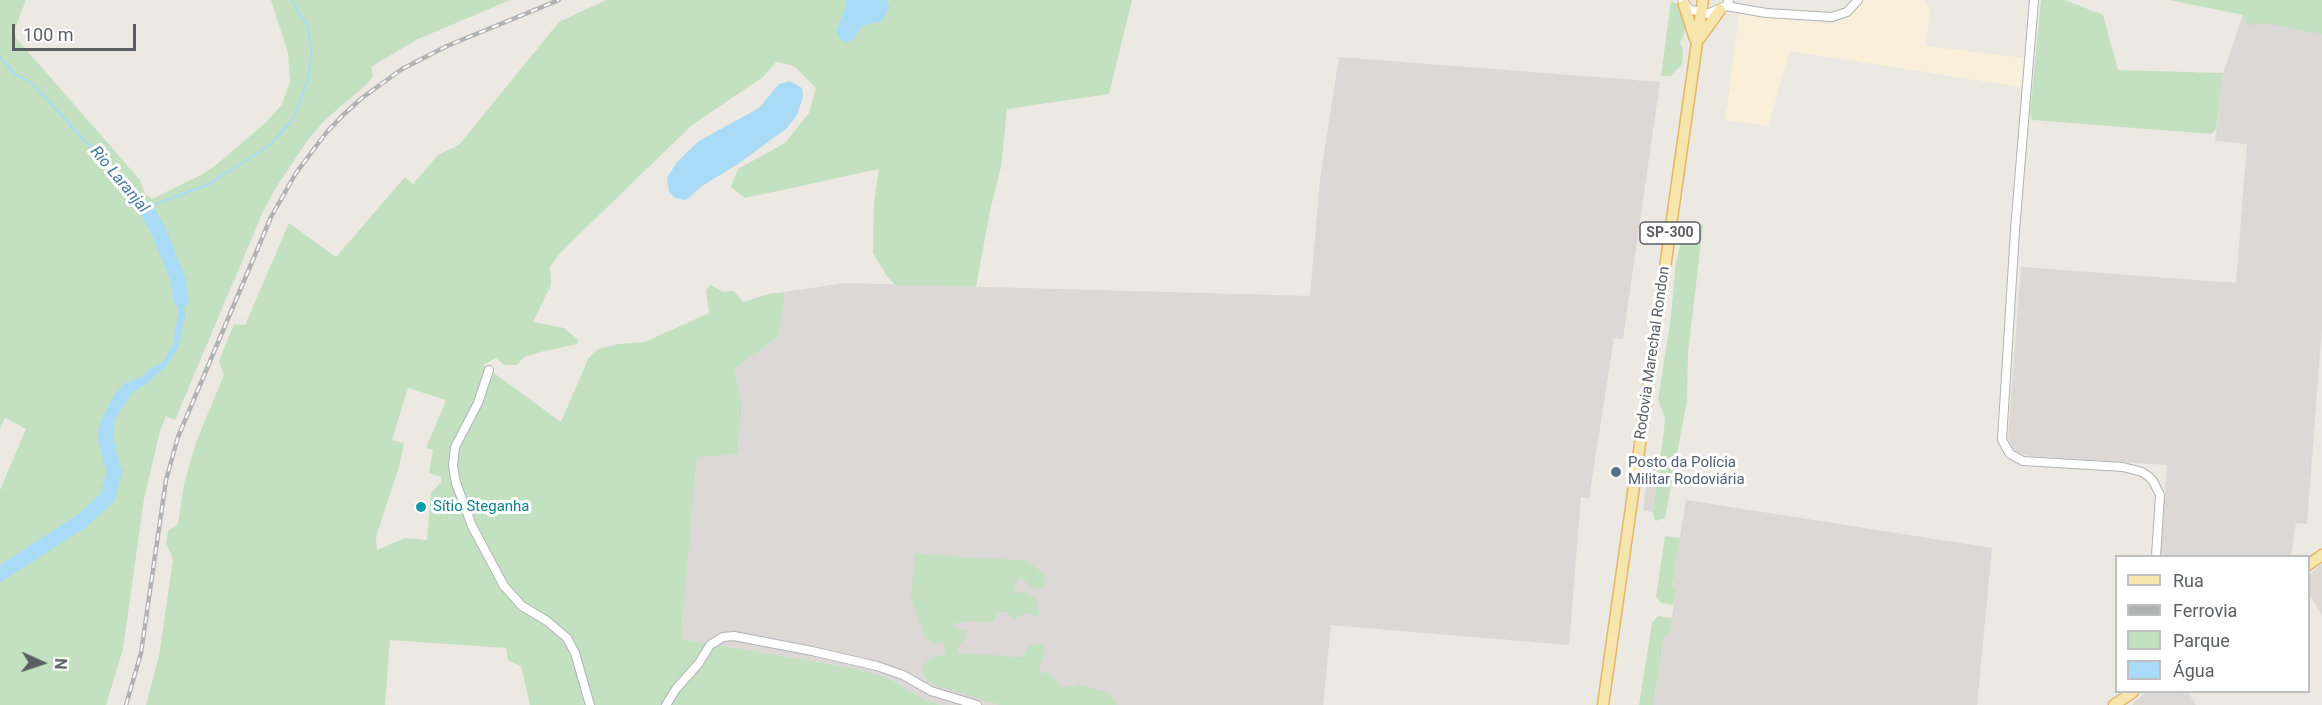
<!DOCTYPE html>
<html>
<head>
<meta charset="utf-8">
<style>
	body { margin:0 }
	#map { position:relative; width:2322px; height:705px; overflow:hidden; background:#ece9e3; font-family:Roboto,sans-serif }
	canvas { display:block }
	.legend { position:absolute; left:2115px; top:555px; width:195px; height:138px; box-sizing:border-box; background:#fff; border:2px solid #bdbfc0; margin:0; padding:8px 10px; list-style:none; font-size:18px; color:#5b5e62 }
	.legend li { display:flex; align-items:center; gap:12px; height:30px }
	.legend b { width:30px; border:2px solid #bdbfc0 }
	.north { position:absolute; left:12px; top:633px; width:60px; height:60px; -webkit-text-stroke:4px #fff; paint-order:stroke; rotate:93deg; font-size:16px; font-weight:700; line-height:24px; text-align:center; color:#5b5e62 }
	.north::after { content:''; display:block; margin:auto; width:21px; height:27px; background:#5b5e62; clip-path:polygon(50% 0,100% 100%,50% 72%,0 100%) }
	.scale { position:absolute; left:12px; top:24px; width:124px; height:27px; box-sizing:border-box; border:3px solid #5b5e62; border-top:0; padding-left:8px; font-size:18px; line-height:21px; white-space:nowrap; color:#5b5e62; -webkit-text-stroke:4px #fff; paint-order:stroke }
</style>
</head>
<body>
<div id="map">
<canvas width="2322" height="705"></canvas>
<ul class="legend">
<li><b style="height:8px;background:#f6e5ad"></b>Rua</li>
<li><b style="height:8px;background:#b1b2b2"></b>Ferrovia</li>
<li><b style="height:16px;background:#c3e1c1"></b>Parque</li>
<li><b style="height:16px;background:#a9daf6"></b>Água</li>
</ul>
<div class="north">N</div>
<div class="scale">100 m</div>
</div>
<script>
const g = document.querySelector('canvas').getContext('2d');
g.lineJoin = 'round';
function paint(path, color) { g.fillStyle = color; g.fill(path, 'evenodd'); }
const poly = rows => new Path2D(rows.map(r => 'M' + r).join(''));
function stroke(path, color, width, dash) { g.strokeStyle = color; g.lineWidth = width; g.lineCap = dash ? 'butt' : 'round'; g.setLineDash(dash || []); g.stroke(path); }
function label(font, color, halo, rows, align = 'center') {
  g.font = font + ' Roboto,sans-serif'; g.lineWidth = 6; g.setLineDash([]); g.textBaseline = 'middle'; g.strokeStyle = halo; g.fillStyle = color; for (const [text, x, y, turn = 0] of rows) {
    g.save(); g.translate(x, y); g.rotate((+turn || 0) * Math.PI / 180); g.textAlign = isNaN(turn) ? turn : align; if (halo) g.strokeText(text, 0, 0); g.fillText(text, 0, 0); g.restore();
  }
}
const commercial = poly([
	[1865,0,1925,0,1930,9,1926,46,2024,58,2021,87,1790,51,1768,126,1725,120,1739,14,1835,25,1848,18]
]);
const industrial = poly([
	[2243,15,2322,31,2322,327,2307,524,2296,523,2291,556,2160,556,2167,465,2030,456,2019,453,2011,447,2008,437,2021,267,2236,283,2247,144,2215,141,2223,73],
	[1339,57,1660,82,1623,339,1614,338,1589,498,1581,497,1569,645,1331,625,1323,705,942,705,925,700,887,677,681,639,697,457,742,403,734,369,779,336,785,292,845,283,1310,296,1320,179],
	[1650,456,1661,457,1653,512,1643,510],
	[1686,500,1992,548,1977,705,1653,705,1664,636,1670,631,1676,591,1672,587],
	[2322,564,2322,615,2309,594,2308,575],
	[2147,692,2188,692,2196,705,2133,705,2133,702]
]);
const green = poly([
	[0,0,26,0,14,31,16,38,140,180,145,194,152,199,201,175,216,165,264,124,281,106,290,82,288,53,271,0,510,0,416,40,371,67,373,76,367,84,325,120,307,141,275,189,262,214,175,420,166,416,160,431,144,499,123,649,106,705,0,705,0,490,26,429,5,418,0,429],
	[606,0,1132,0,1109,94,1007,109,1001,167,990,211,976,287,896,285,888,278,873,253,874,202,879,169,745,198,731,187,738,169,785,143,809,113,816,88,794,66,776,62,763,77,692,125,561,252,549,268,551,274,551,285,533,322,564,328,578,340,577,344,540,352,525,357,516,365,504,365,496,358,483,365,561,422,588,359,598,349,619,344,645,342,709,313,706,291,710,285,723,292,734,291,743,302,768,294,785,292,779,336,734,369,742,403,737,454,697,457,681,639,857,669,887,677,925,700,942,705,530,705,521,666,508,660,506,648,390,640,385,705,146,705,159,656,173,559,166,543,168,531,178,524,184,484,196,442,224,375,219,361,234,324,245,325,289,223,336,257,405,177,413,184,438,155,459,145,559,22],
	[408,388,446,400,426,448,433,450,429,473,441,477,441,482,431,493,427,540,405,538,377,550,376,537,399,467,404,443,392,440],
	[2041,0,2065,0,2103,15,2118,70,2223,73,2216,129,2211,134,2033,120,2030,114],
	[2169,0,2322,0,2322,34,2264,23,2248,25,2243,15],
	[1671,1,1680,5,1686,22,1684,34,1680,43,1683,49,1682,64,1671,76,1661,76],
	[1694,224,1703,225,1688,353,1687,401,1665,518,1655,521,1653,512,1664,430,1665,418,1658,400,1670,324,1676,262,1684,228],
	[1665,536,1680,538,1672,586,1676,591,1674,605,1661,603,1656,597],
	[915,554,1028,561,1045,576,1044,586,1034,590,1021,577,1015,583,1014,594,1024,592,1035,597,1040,613,1035,617,1029,612,1013,620,1008,612,998,612,993,623,972,621,954,624,953,628,966,631,967,636,959,645,957,653,1023,657,1028,646,1042,643,1045,652,1039,667,1041,673,1049,673,1062,688,1080,684,1110,694,1117,705,1001,705,937,686,926,679,922,667,931,657,946,654,944,643,933,644,926,639,911,599],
	[1658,616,1672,618,1670,632,1664,637,1653,705,1639,705,1652,623]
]);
const water = poly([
	[845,0,888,0,889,8,881,22,868,24,861,27,855,38,846,43,840,39,836,32,845,9],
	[790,81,802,88,803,97,797,115,787,128,738,164,702,186,690,197,685,200,675,198,669,192,667,178,677,162,699,141,759,108,779,84],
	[178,279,184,294,185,317,178,348,167,365,145,385,134,391,116,417,111,440,115,442,117,447,101,450,100,423,114,395,124,384,143,376,149,369,162,363,173,345,178,313]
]);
const stream = poly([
	[0,57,15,74,33,84,146,208,209,184,270,145,294,118,309,76,311,51,308,27,291,0]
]);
const river = poly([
	[146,208,159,232,178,279,181,300],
	[0,574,83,520,108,497,114,472,105,437,107,428]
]);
const minor = poly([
	[1682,0,1689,9,1707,14,1726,6,1729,0],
	[2034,0,2015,230,2002,440,2010,454,2023,461,2123,467,2142,472,2148,476,2153,481,2160,495,2156,556],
	[1726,6,1766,13,1832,17,1847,12,1858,0],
	[489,370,478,403,455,447,453,466,456,483,472,526,504,586,522,606,547,621,567,638,575,653,590,705],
	[666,705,676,689,699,663,710,645,723,637,734,636,812,651,877,666,903,675,931,691,977,705]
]);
const major = poly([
	[1684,5,1695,39],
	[1700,38,1720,10],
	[2308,565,2322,555],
	[1603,705,1703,0],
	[2114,705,2133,692]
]);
const rail = poly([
	[126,705,141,653,166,480,178,437,271,217,296,173,326,133,343,115,362,98,402,69,447,46,559,0]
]);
const markers = [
	[1616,472,6,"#5c6f8a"],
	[421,507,6,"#0f9aa8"]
];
const shields = [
	[1670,233,60]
];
const shieldNames = [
	["SP-300",1670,233]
];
const streetNames = [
	["Rodovia Marechal Rondon",1653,353,-82]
];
const serviceNames = [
	["Posto da Polícia",1628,463],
	["Militar Rodoviária",1628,480]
];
const cultureNames = [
	["Sítio Steganha",433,507]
];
const waterNames = [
	["Rio Laranjal",119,180,50]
];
paint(commercial, '#faf0da');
paint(industrial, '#dbd8d5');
paint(green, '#c3e1c1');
paint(water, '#a9daf6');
stroke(stream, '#a9daf6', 2);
stroke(river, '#a9daf6', 15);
stroke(minor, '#b0b3b7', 10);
stroke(major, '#e3b665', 13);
stroke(minor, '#fff', 8);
stroke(major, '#f6e5ad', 10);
stroke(rail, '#b1b2b2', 4.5);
stroke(rail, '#fff', 2, [7]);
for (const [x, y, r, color] of markers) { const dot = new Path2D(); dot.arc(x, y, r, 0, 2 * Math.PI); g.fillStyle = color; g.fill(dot); stroke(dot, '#fff', 2); }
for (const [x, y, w] of shields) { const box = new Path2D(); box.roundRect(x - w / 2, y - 11, w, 22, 4.5); g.fillStyle = '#fff'; g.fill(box); stroke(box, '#5b5e62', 1.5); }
label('bold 14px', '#5b5e62', null, shieldNames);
label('15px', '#5b5e62', '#fff', streetNames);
label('15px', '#4e5e75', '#fff', serviceNames, 'left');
label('15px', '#0d838f', '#fff', cultureNames, 'left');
label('italic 16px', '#45769d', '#fff', waterNames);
</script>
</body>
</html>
